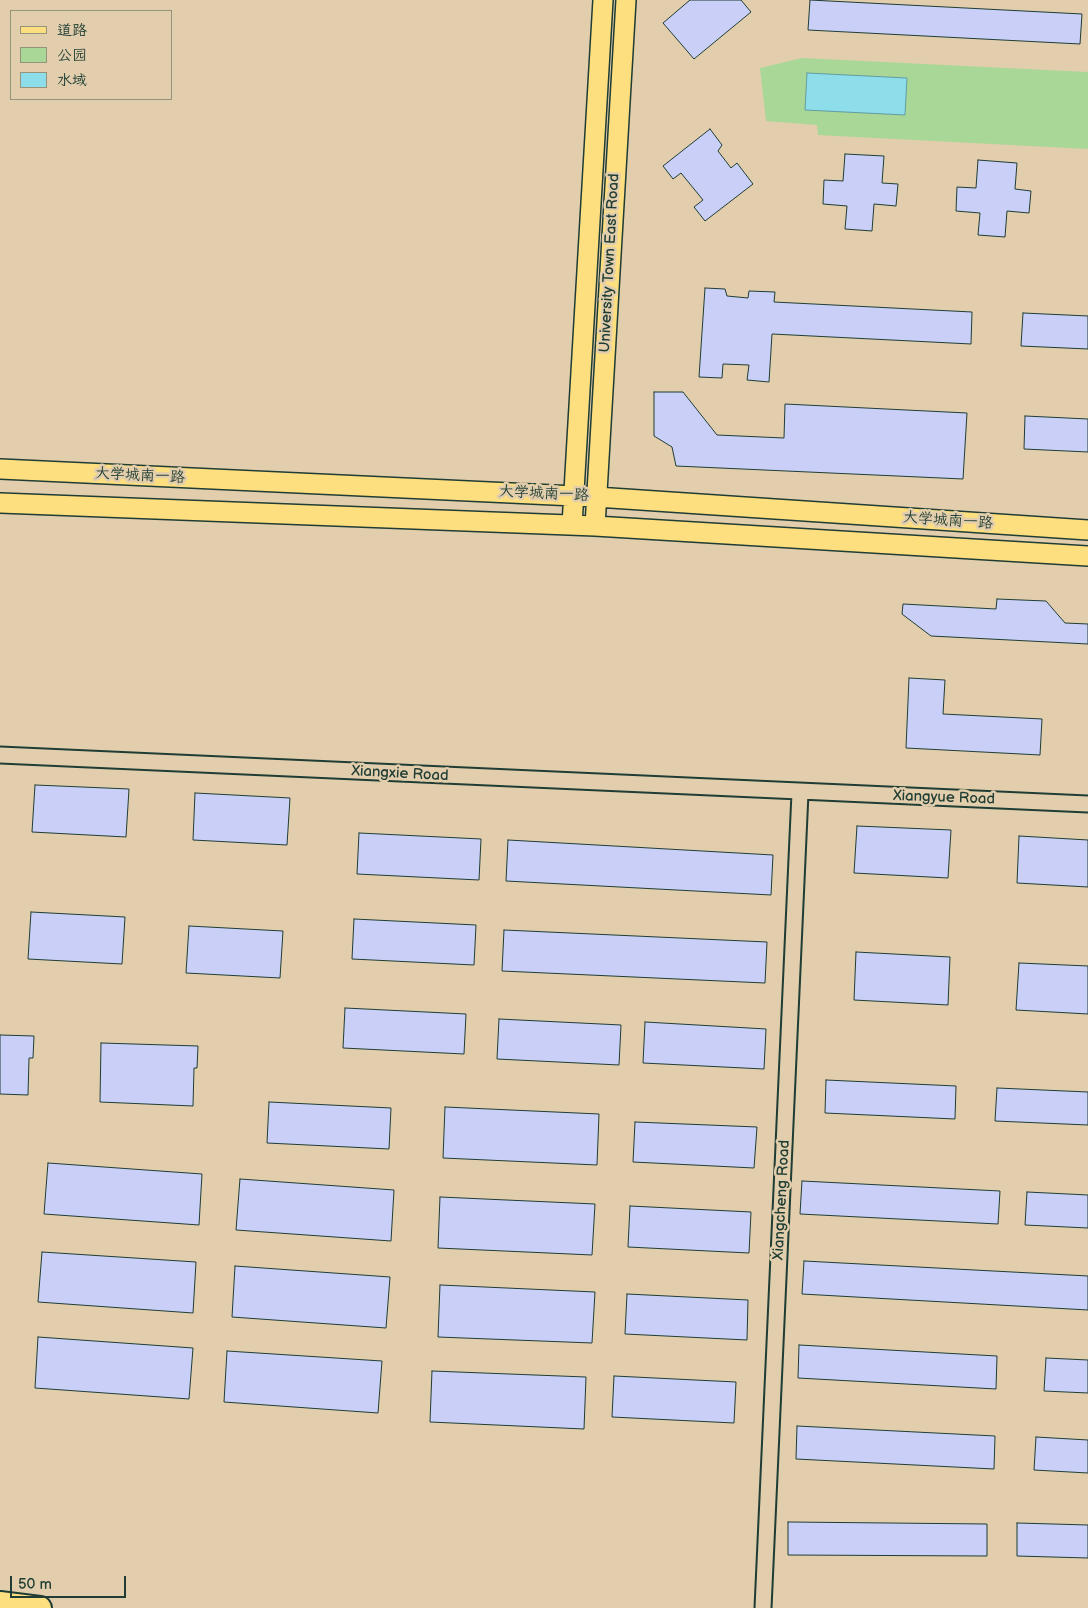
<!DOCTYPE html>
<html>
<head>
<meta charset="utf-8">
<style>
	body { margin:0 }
	#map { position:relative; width:1088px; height:1608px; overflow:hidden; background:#e2ceac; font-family:"Balsamiq Sans","LXGW WenKai TC",sans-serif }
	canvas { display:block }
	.legend { position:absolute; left:10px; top:10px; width:162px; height:90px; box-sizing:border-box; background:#e2ceac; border:1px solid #94947c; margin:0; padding:6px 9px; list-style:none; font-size:15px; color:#1f3d34 }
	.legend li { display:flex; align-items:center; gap:10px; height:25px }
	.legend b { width:25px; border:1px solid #94947c }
	.scale { position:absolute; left:10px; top:1576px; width:116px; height:22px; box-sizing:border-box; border:2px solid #1f3d34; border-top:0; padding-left:6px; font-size:15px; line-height:18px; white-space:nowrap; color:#1f3d34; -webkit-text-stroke:4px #e2ceac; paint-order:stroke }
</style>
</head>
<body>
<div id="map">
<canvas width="1088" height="1608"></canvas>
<ul class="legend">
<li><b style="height:6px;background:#fedf80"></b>道路</li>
<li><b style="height:14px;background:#a9d797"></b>公园</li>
<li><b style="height:14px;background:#8dddea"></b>水域</li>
</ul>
<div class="scale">50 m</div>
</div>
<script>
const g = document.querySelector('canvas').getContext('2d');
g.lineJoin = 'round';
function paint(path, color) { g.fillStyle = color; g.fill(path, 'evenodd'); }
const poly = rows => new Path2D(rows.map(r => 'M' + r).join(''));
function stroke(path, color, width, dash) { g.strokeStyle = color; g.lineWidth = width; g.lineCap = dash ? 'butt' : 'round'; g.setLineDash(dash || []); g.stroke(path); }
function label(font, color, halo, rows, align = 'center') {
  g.font = font + ' "Balsamiq Sans","LXGW WenKai TC",sans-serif'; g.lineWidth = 5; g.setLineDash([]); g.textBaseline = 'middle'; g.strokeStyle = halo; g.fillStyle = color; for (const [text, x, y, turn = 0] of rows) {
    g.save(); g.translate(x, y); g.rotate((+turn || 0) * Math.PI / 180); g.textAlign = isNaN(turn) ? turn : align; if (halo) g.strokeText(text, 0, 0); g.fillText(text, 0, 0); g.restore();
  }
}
const green = poly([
	[802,58,1088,72,1088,149,818,135,817,125,766,121,760,68]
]);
const water = poly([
	[807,73,907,78,905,115,805,110,807,73]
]);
const building = poly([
	[690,0,741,0,751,12,694,59,663,23,690,0],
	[810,0,1082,14,1080,44,808,30,810,0],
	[710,129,722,145,718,151,731,168,737,163,753,184,705,221,694,207,703,200,681,173,673,179,663,166,710,129],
	[845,154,884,156,882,183,898,184,896,206,874,204,872,231,845,229,847,206,823,204,824,180,843,181,845,154],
	[978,160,1017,163,1015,189,1031,191,1029,213,1007,211,1005,237,978,235,980,213,956,211,957,187,976,188,978,160],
	[705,288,725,289,727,296,748,298,749,291,775,292,774,302,972,312,971,344,772,334,769,382,747,380,749,365,723,364,722,378,699,377,705,288],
	[1023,313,1088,316,1088,349,1021,346,1023,313],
	[654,392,683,392,717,435,784,438,785,404,967,413,963,479,676,466,672,447,654,436,654,392],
	[1025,416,1088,419,1088,452,1024,449,1025,416],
	[997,599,1046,601,1065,623,1088,624,1088,644,931,636,902,614,903,604,996,609,997,599],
	[909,678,945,680,943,714,1042,719,1040,755,906,748,909,678],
	[35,785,129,789,126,837,32,832,35,785],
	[195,793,290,798,287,845,193,840,195,793],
	[857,826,951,830,948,878,854,873,857,826],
	[359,833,481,839,479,880,357,874,359,833],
	[1019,836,1088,840,1088,887,1017,883,1019,836],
	[508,840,773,855,771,895,506,881,508,840],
	[31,912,125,917,122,964,28,959,31,912],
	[354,919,476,925,474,965,352,959,354,919],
	[189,926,283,931,280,978,186,973,189,926],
	[504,930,767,942,765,983,502,971,504,930],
	[856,952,950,957,948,1005,854,1000,856,952],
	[1019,963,1088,966,1088,1014,1016,1010,1019,963],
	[345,1008,466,1014,464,1054,343,1048,345,1008],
	[499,1019,621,1025,619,1065,497,1059,499,1019],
	[645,1022,766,1029,764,1069,643,1063,645,1022],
	[0,1035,34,1036,33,1058,29,1058,28,1095,0,1094,0,1035],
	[101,1043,198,1046,197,1068,194,1068,193,1106,100,1102,101,1043],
	[826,1080,956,1086,955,1119,825,1113,826,1080],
	[997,1088,1088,1092,1088,1125,995,1121,997,1088],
	[269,1102,391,1108,389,1149,267,1143,269,1102],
	[445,1107,599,1114,597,1165,443,1158,445,1107],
	[635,1122,757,1127,754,1168,633,1162,635,1122],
	[48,1163,202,1174,199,1225,44,1214,48,1163],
	[240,1179,394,1190,391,1241,236,1230,240,1179],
	[802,1181,1000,1191,998,1224,800,1214,802,1181],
	[1027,1192,1088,1195,1088,1228,1025,1225,1027,1192],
	[440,1197,595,1204,592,1255,438,1248,440,1197],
	[630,1206,751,1212,749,1253,628,1247,630,1206],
	[42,1252,196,1262,193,1313,38,1302,42,1252],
	[804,1261,1088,1276,1088,1310,802,1294,804,1261],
	[235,1266,390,1277,386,1328,232,1317,235,1266],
	[440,1285,595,1292,592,1343,438,1337,440,1285],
	[627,1294,748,1300,747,1340,625,1334,627,1294],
	[38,1337,193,1348,189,1399,35,1388,38,1337],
	[799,1345,997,1356,996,1389,798,1378,799,1345],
	[227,1351,382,1361,378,1413,224,1402,227,1351],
	[1046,1358,1088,1360,1088,1393,1044,1391,1046,1358],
	[432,1371,586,1377,584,1429,430,1422,432,1371],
	[614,1376,736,1382,734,1423,612,1417,614,1376],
	[797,1426,995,1436,994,1469,796,1459,797,1426],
	[1036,1437,1088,1440,1088,1473,1034,1470,1036,1437],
	[788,1522,987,1524,987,1556,788,1555,788,1522],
	[1017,1523,1088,1525,1088,1558,1017,1556,1017,1523]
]);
const minor = poly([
	[0,755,1088,804],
	[763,1608,800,793]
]);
const major = poly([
	[0,469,596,497,1088,530],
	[0,503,595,526,1088,556],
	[572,525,603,0],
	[595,526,626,0]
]);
const highway = poly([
	[0,1603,40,1608]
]);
const streetNames = [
	["University Town East Road",610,263,-87],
	["大学城南一路",140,476,3],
	["大学城南一路",544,494,3],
	["大学城南一路",948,521,4],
	["Xiangxie Road",400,774,3],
	["Xiangyue Road",944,798,2],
	["Xiangcheng Road",782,1200,-87]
];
paint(green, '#a9d797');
paint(water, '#8dddea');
stroke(water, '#619da1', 1);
paint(building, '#c9cff7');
stroke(building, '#1f3d34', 1);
stroke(minor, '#1f3d34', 19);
stroke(major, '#1f3d34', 22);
stroke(highway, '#1f3d34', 26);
stroke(minor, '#e2ceac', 15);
stroke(major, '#fedf80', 19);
stroke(highway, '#fedf80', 22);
label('15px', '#1f3d34', '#e2ceac', streetNames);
</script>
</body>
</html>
